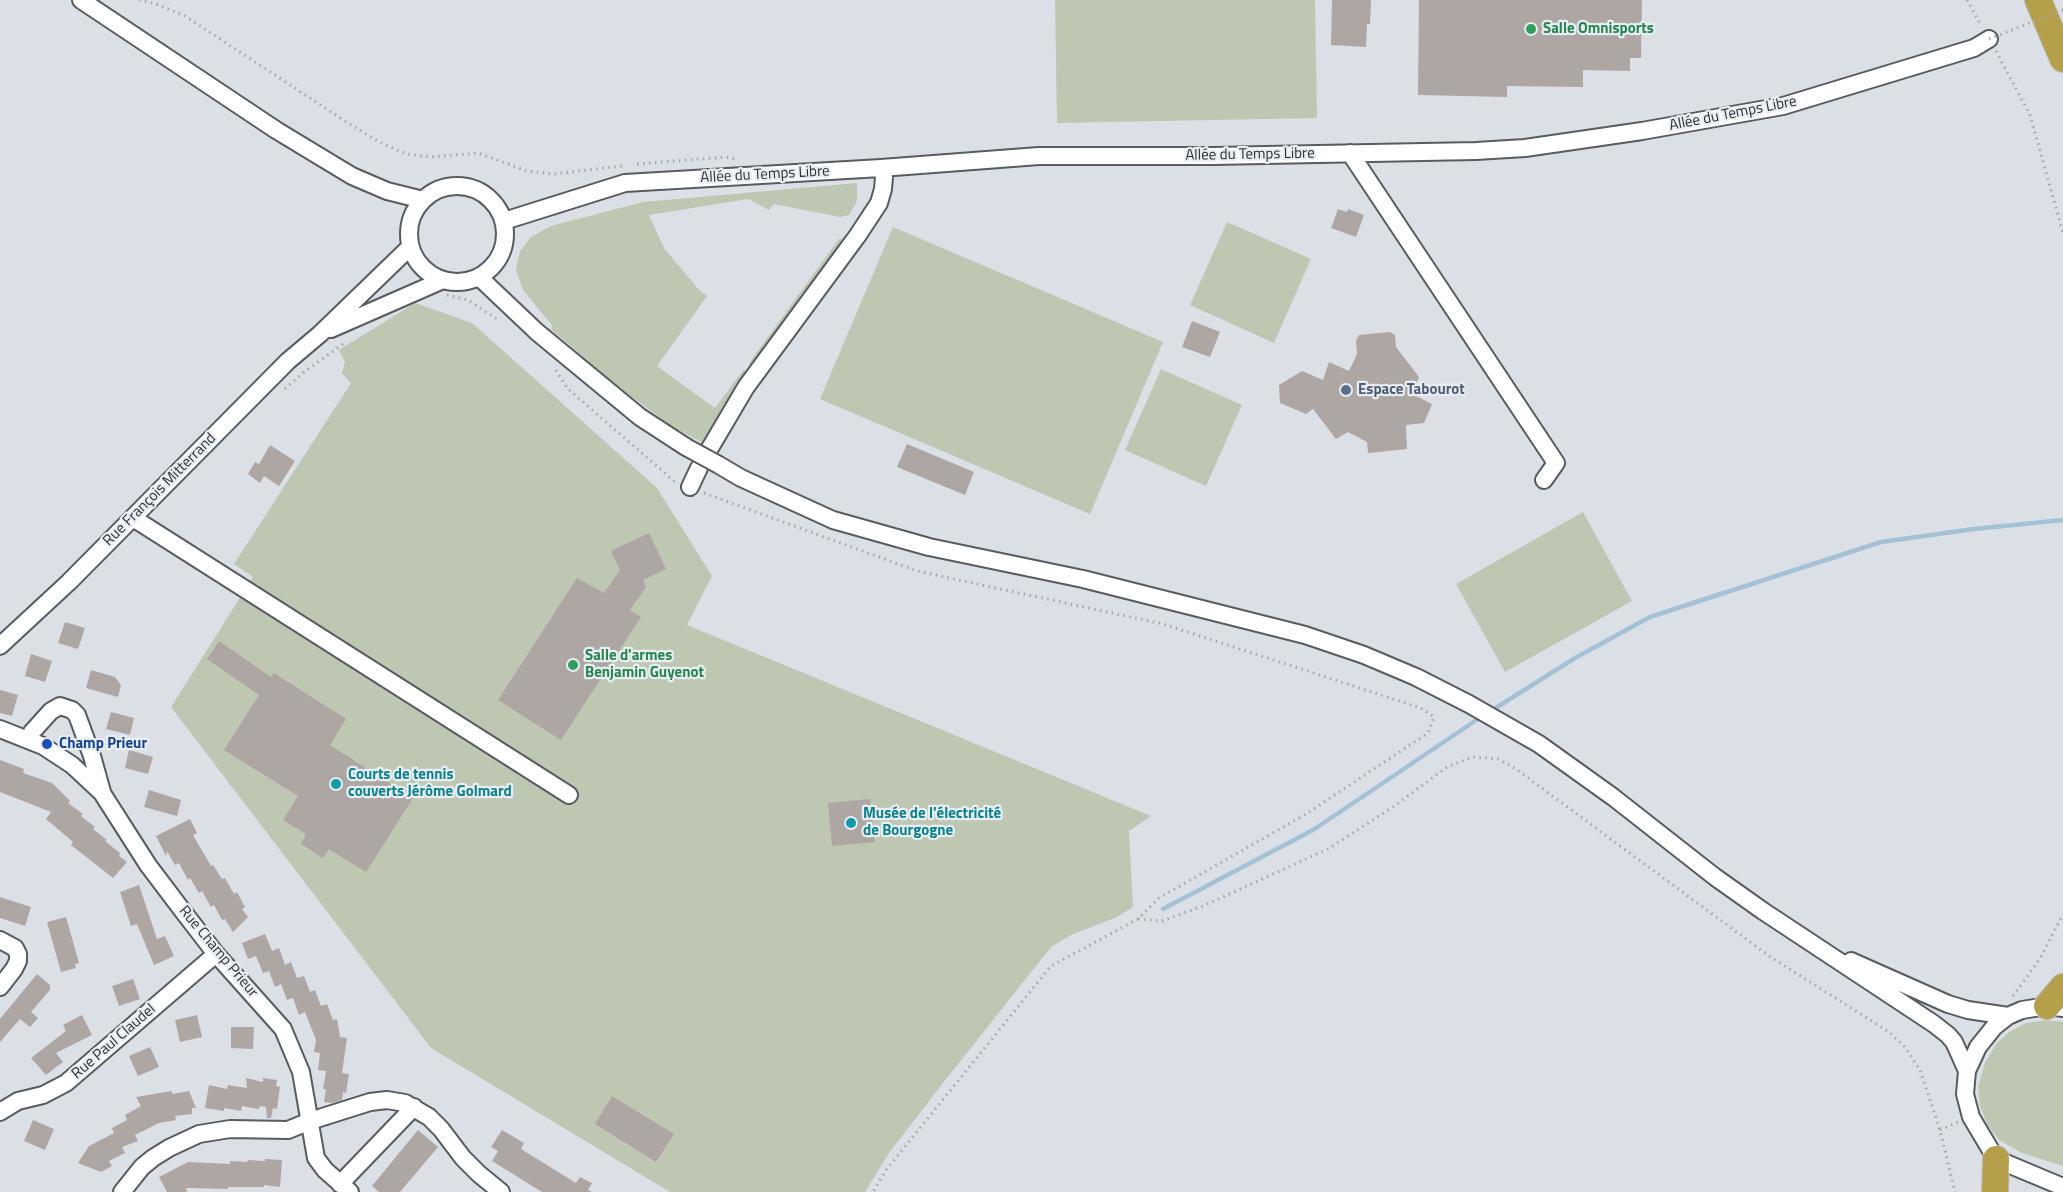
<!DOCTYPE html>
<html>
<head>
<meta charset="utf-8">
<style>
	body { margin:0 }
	canvas { display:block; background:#dbe0e6 }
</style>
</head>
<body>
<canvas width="2063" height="1192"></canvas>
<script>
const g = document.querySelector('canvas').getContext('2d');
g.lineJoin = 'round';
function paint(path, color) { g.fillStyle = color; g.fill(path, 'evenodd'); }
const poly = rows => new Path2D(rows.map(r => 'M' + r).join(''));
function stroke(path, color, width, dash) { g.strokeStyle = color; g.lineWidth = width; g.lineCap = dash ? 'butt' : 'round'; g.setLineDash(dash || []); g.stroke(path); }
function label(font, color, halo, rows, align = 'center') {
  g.font = font + ' "Titillium Web",sans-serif'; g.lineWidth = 4.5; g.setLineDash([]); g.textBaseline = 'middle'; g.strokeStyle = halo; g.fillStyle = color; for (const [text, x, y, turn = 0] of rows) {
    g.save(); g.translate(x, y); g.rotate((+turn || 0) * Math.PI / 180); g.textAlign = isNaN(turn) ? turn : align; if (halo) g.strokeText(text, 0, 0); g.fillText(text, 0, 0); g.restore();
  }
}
const green = poly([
	[1055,0,1315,0,1317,118,1057,123],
	[857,183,857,201,849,215,840,217,774,204,769,210,748,199,649,215,664,248,699,290,707,296,657,366,715,408,744,369,747,375,705,444,673,427,616,385,551,329,552,325,523,290,516,270,520,251,531,237,551,226,643,202],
	[1227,222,1311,259,1274,343,1190,305],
	[893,227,1163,342,1090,514,820,399],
	[839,239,851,239,760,370,749,363],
	[415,303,472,323,657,488,712,576,687,625,1151,816,1129,831,1133,907,1117,917,1071,935,1051,947,943,1083,889,1153,865,1192,670,1192,431,1048,171,707,253,577,234,564,351,383,342,373,345,362,339,350],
	[1161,369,1242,405,1206,486,1125,450],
	[1583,512,1632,601,1505,672,1456,584],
	[2046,1020,2063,1022,2063,1166,2022,1153,1999,1140,1988,1126,1980,1106,1978,1087,1985,1063,1996,1044,2009,1032,2026,1023]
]);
const stream = poly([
	[1491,711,1575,658,1650,617,1881,542,1974,529,2063,520],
	[1163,909,1313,830,1481,717]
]);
const building = poly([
	[1332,0,1371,0,1370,24,1367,24,1366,47,1331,45],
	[1419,0,1642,0,1641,58,1630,58,1630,71,1583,70,1583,87,1507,86,1507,97,1418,95],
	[1338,209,1347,212,1348,209,1364,215,1356,237,1331,228],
	[1192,321,1220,332,1210,357,1182,347],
	[1390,332,1395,335,1396,347,1419,377,1412,394,1432,404,1424,423,1406,425,1407,449,1368,453,1367,442,1348,432,1336,439,1313,409,1306,414,1280,403,1279,385,1302,371,1323,380,1329,362,1349,371,1357,354,1356,341,1359,335],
	[907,444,974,472,965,495,897,467],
	[270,445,295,461,279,486,264,476,260,483,248,474,255,462,259,464],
	[649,533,666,569,643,580,646,587,630,610,641,617,561,740,498,700,577,578,604,593,620,570,611,551],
	[65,622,85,628,78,649,58,643],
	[219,641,271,677,274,673,346,719,330,745,413,798,366,872,329,849,323,858,301,844,306,834,283,820,298,796,224,750,259,695,207,659],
	[31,654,52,661,45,682,25,676],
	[91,670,115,677,121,685,118,697,86,688],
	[0,690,18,695,12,716,0,713],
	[111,712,134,718,130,735,106,729],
	[129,750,153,757,148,774,125,768],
	[0,760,24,769,23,773,52,783,70,801,68,803,83,814,81,816,95,827,93,829,107,840,105,841,120,853,119,856,127,862,113,878,71,845,73,842,46,819,51,812,0,792],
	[149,790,181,800,177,816,144,807],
	[870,799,875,842,832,846,828,803],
	[190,819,197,833,193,835,211,866,213,865,222,879,225,878,234,894,237,892,245,907,242,909,248,917,233,932,225,919,222,920,214,905,211,907,202,891,199,893,190,878,188,880,179,863,175,865,167,851,166,856,156,836],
	[139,885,157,939,165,936,174,956,154,965,137,924,131,926,120,892],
	[0,897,31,907,25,926,0,918],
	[66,917,79,963,75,964,76,968,61,972,47,922],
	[265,934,272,951,279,948,285,965,291,962,297,978,304,976,310,992,315,990,321,1006,327,1004,333,1020,337,1019,340,1037,347,1038,342,1073,349,1074,346,1093,343,1092,342,1100,332,1103,324,1102,326,1089,323,1089,326,1071,318,1070,320,1053,314,1052,316,1040,305,1012,299,1015,293,998,287,1000,281,984,275,987,269,971,263,973,256,956,248,959,242,943],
	[37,974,50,985,50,990,31,1012,38,1018,30,1027,20,1019,0,1042,0,1019],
	[133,979,140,999,119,1006,112,986],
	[82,1015,92,1035,56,1053,63,1062,46,1075,31,1058,66,1031,63,1025],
	[197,1015,202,1037,180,1042,175,1020],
	[231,1027,254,1027,253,1049,231,1048],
	[150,1047,159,1067,138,1076,129,1056],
	[246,1078,263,1082,263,1078,277,1080,276,1086,280,1087,277,1109,273,1108,271,1118,267,1118,266,1107,260,1106,259,1109,242,1106,241,1111,224,1108,224,1111,205,1108,209,1085,227,1089,228,1085,247,1088],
	[172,1091,172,1094,189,1091,196,1108,192,1108,192,1114,175,1116,176,1120,159,1123,135,1135,138,1141,122,1147,125,1153,109,1161,112,1166,101,1172,78,1163,89,1146,114,1133,112,1128,127,1120,125,1115,141,1106,136,1097],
	[612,1096,674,1134,656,1162,595,1124],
	[33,1120,54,1129,45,1150,24,1141],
	[418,1130,438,1147,400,1192,379,1192,372,1186],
	[502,1130,524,1143,521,1149,576,1183,580,1177,592,1183,588,1190,592,1192,542,1192,492,1161,498,1151,491,1147],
	[265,1159,282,1160,280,1187,264,1185,264,1187,228,1187,228,1189,186,1188,187,1192,167,1192,159,1177,188,1162,230,1164,230,1161,247,1162,248,1160,265,1161]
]);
const path = poly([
	[139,0,156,4,185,16,351,125,385,145,407,154,431,157,478,153,527,171,553,174,622,166],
	[1967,0,1981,25],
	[1996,51,2030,115,2063,233],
	[637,164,726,157,735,159],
	[447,295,468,300,497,319],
	[556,370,567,388,675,482],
	[285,389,304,372,346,342],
	[704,493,917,571,1163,624,1421,708,1434,717,1428,733,1306,814,1159,898,1138,919,1051,966,886,1170,873,1192],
	[1138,919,1162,921,1203,906,1328,849,1393,807,1447,767,1473,757,1498,759,1516,769,1769,956,1889,1032,1905,1047,1920,1070,1940,1130,1955,1192],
	[2013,996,2041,957,2063,914],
	[1940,1130,1958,1122]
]);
const minor = poly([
	[81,0,276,130,352,176,387,191,423,200],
	[1350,153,1556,463,1544,480],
	'409 234a48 48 0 1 1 96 0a48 48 0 1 1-96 0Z',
	[504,221,625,183,881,168,1039,156,1213,156,1476,151,1525,148,1642,131,1783,106,1974,48,1989,39],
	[479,277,537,332,640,417,686,447],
	[331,329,443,280],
	[710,448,746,387,858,235,879,203,883,189,884,177,881,168],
	[719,465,741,478,833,520,929,547,1083,579,1305,635,1364,655,1416,677,1469,704,1539,744,1613,797,1715,877,1763,911,1934,1024,1948,1035,1954,1042,1967,1071],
	[690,487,699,468],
	[133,518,569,795],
	[0,646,69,582,288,361,320,334,410,247],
	[0,729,43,746,72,765,102,793,148,865,182,910,216,954,283,1029,301,1072,316,1158,325,1170,350,1192],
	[28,740,32,732,51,711,60,706,72,710,77,715,92,756,102,792],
	[0,940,15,948,18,954,18,961,14,969,0,987],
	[1851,961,1948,1004,1968,1010,2008,1016],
	[2063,1008,2047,1006,2022,1010,2008,1016,1994,1027,1978,1047,1973,1058,1967,1071,1965,1094,1971,1117,1996,1159,2063,1187],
	[0,1112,18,1101,43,1095,66,1083,216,954],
	[340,1184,414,1107],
	[122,1192,142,1167,153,1158,169,1148,199,1134,230,1129,288,1130,310,1121,370,1102,387,1100,405,1103,429,1117,441,1129,463,1158,479,1174,501,1192]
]);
const highway = poly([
	[2038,0,2063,59],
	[2047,1006,2063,987],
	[1995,1192,1996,1159]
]);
const pathBridge = poly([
	[1989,39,2063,10]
]);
const minorBridge = poly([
	[686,447,719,465]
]);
const markers = [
	[1531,29,6,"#2e9e5b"],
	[1346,390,6,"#5c6f8a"],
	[573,665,6,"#2e9e5b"],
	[47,744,6,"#1a4fb4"],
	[336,784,6,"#0f9aa8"],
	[851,823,6,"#0f9aa8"]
];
const leisureNames = [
	["Salle Omnisports",1543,29],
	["Salle d'armes",585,656],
	["Benjamin Guyenot",585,673]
];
const streetNames = [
	["Allée du Temps Libre",1733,114,-11],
	["Allée du Temps Libre",1250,155,-1],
	["Allée du Temps Libre",765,175,-3],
	["Rue François Mitterrand",160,490,-45],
	["Rue Champ Prieur",218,952,50],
	["Rue Paul Claudel",114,1042,-41]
];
const serviceNames = [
	["Espace Tabourot",1358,390]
];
const transitNames = [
	["Champ Prieur",59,744]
];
const cultureNames = [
	["Courts de tennis",348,775],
	["couverts Jérôme Golmard",348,792],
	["Musée de l'électricité",863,814],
	["de Bourgogne",863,831]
];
paint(green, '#bec7b1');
stroke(stream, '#a5c1d6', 4.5);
paint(building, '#aea6a3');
stroke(minor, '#575c61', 20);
stroke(highway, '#bcbcbd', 28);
stroke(path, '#a3a7ac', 3, [1.5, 4.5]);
stroke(minor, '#fff', 16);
stroke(highway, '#b59f4b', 26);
stroke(minorBridge, '#575c61', 20, []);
stroke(pathBridge, '#a3a7ac', 3, [1.5, 4.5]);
stroke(minorBridge, '#fff', 16);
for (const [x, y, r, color] of markers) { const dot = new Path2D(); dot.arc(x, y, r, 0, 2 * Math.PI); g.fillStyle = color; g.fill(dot); stroke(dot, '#e8edf3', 2); }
label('bold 15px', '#27864d', '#e8edf3', leisureNames, 'left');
label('15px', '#2d2f31', '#e8edf3', streetNames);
label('bold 15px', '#4e5e75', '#e8edf3', serviceNames, 'left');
label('bold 15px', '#164399', '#e8edf3', transitNames, 'left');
label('bold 15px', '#0d838f', '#e8edf3', cultureNames, 'left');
</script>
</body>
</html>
